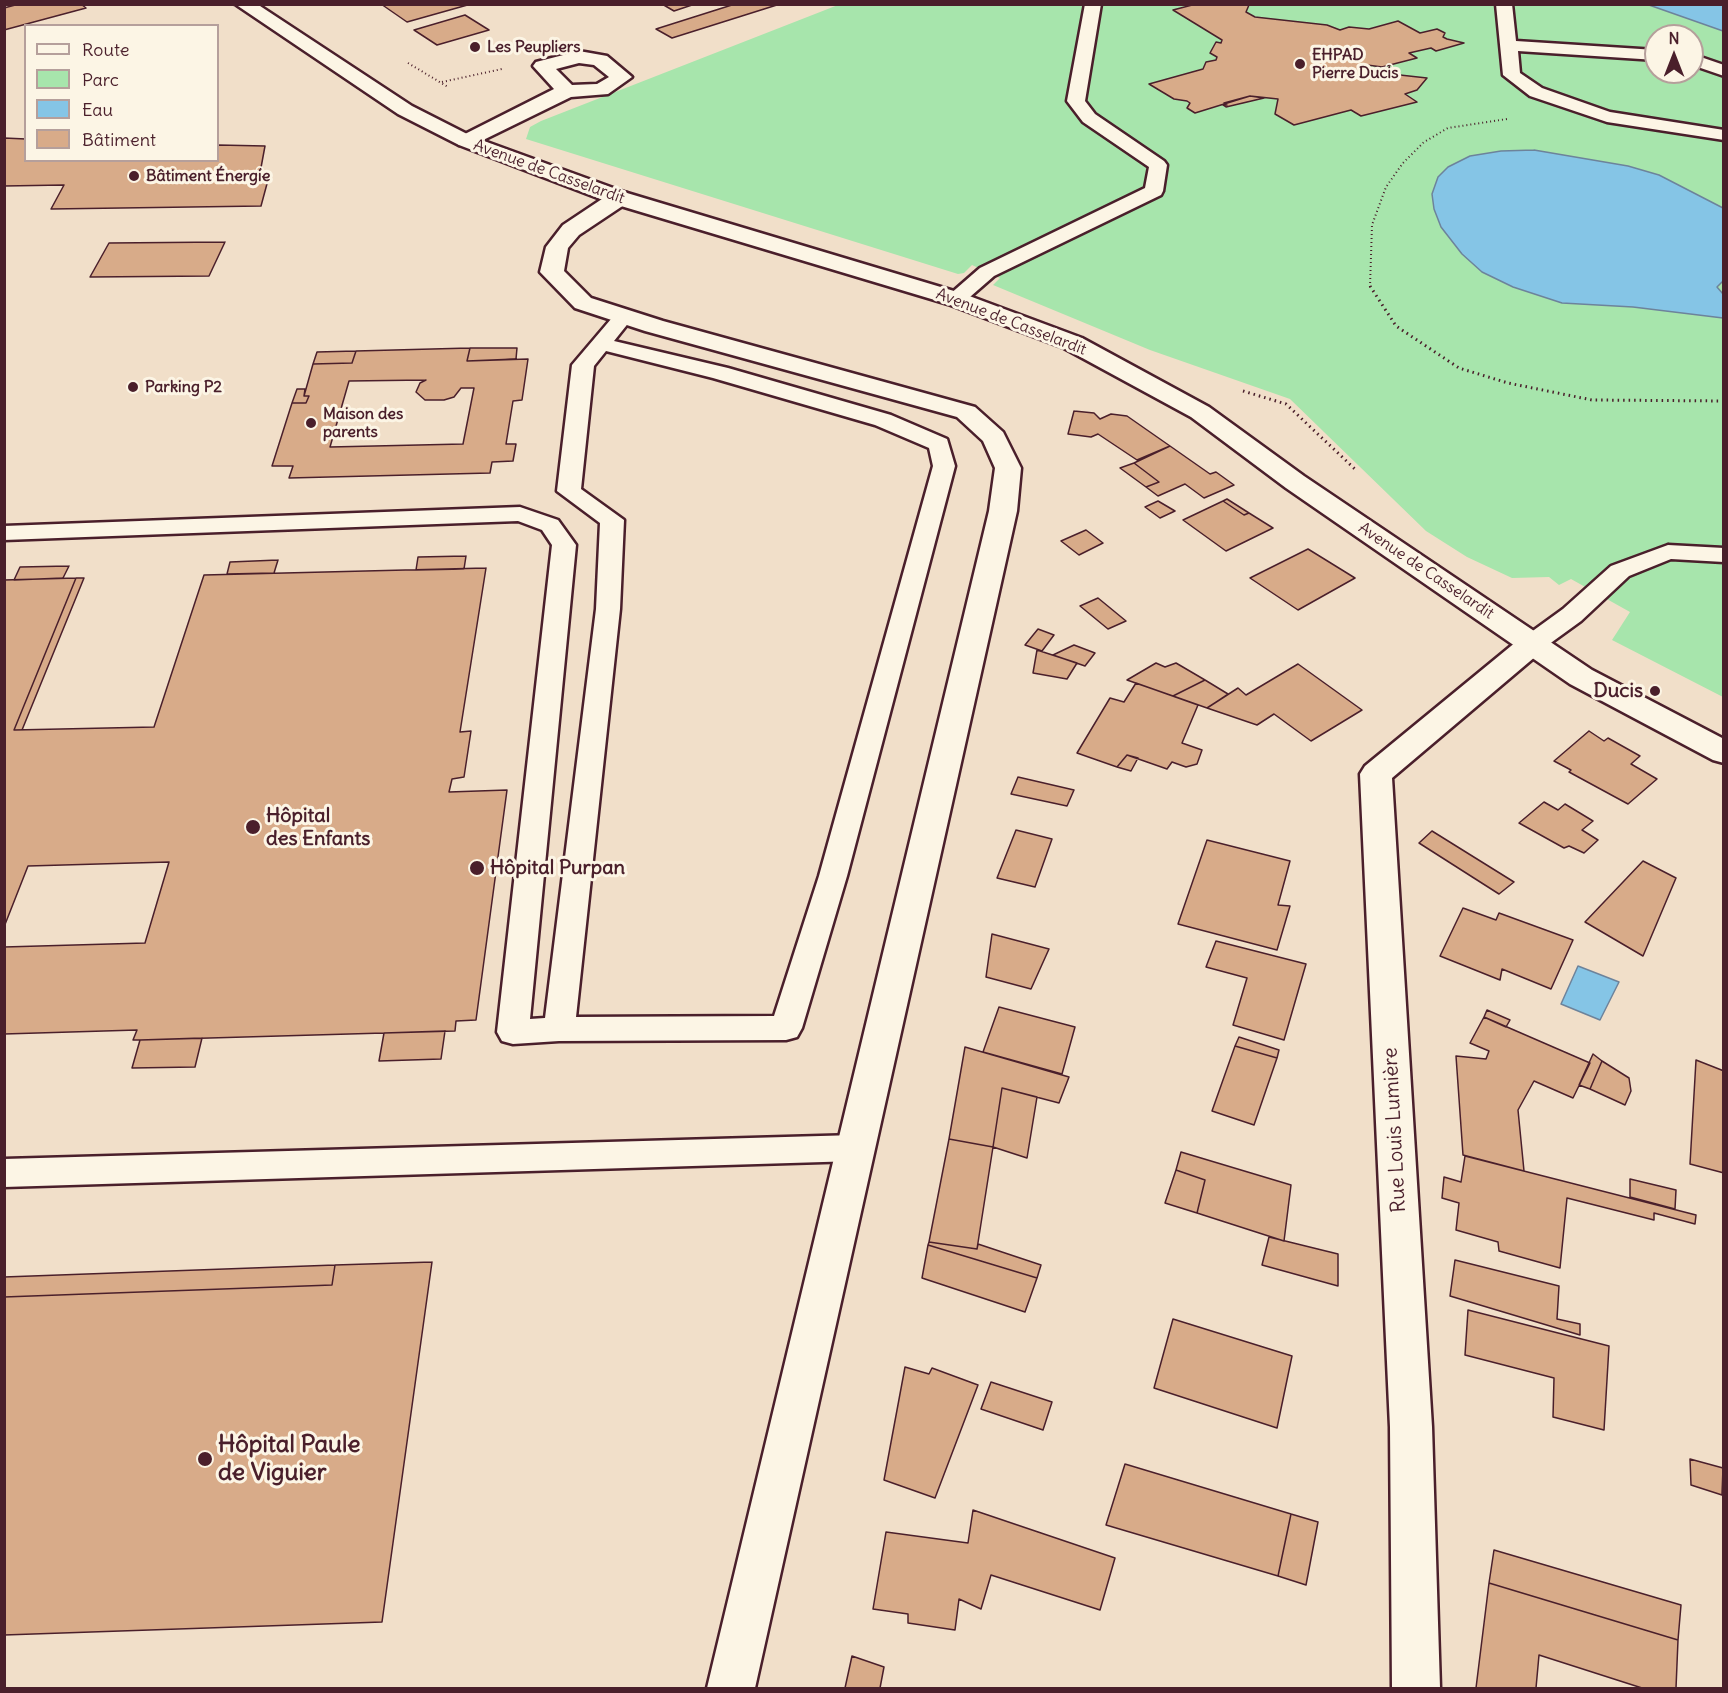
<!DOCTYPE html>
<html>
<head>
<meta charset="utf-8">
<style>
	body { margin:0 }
	#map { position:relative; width:1728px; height:1693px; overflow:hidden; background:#f1dfc9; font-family:Delius,sans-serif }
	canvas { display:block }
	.frame { position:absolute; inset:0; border:6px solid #4a1f2b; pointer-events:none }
	.legend { position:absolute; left:24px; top:24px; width:195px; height:138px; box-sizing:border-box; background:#fcf5e5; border:2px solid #b59f9b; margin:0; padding:8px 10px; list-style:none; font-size:18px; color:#4a1f2b }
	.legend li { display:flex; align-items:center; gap:12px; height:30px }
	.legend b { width:30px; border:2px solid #b59f9b }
	.north { position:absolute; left:1644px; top:24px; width:60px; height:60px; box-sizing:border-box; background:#fcf5e5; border:2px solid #b59f9b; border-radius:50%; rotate:0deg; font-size:16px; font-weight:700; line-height:24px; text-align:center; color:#4a1f2b }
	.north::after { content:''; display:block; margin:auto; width:21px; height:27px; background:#4a1f2b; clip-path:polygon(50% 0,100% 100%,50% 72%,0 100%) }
</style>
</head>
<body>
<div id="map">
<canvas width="1728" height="1693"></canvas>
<div class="frame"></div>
<ul class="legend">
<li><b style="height:8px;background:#fcf5e5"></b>Route</li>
<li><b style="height:16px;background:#a7e5ac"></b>Parc</li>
<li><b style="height:16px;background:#85c5e6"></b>Eau</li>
<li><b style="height:16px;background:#d8ab89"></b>Bâtiment</li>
</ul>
<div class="north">N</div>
</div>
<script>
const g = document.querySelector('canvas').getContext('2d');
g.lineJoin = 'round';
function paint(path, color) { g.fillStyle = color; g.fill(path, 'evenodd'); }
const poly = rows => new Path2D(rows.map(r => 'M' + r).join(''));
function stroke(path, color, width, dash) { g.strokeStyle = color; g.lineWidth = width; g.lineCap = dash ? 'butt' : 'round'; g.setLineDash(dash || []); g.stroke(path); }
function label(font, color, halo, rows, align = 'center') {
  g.font = font + ' Delius,sans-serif'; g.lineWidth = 6; g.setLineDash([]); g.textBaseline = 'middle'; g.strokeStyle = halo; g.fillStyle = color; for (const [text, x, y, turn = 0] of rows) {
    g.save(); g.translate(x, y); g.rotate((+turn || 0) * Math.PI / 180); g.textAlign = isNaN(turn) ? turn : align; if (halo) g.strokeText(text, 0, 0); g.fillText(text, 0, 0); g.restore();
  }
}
const green = poly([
	[1649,4,1723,31,1723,697,1612,640,1630,612,1596,593,1571,579,1559,585,1549,577,1512,578,1467,557,1426,531,1290,399,1150,350,993,285,1000,278,972,265,964,273,958,274,526,139,530,127,541,121,838,5],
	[1656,36,1692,36,1692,72,1656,72]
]);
const water = poly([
	[1649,5,1723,5,1723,31,1649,5],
	[1534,150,1628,166,1659,175,1723,208,1723,281,1717,287,1723,294,1723,318,1633,307,1562,303,1513,287,1482,272,1462,254,1441,227,1434,209,1432,194,1438,177,1448,167,1470,156,1501,151,1534,150],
	[1578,966,1619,982,1600,1020,1561,1004,1578,966]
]);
const building = poly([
	[19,4,81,4,86,8,4,30,4,8,19,4],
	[381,4,471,4,407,22,381,4],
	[662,4,695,4,674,11,662,4],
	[735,4,780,4,672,38,656,29,735,4],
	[1196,4,1254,4,1249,5,1246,12,1255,17,1327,25,1340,30,1349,27,1369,29,1398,21,1420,33,1437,29,1445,33,1443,37,1447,39,1464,43,1436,51,1431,48,1409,53,1417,58,1382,67,1367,65,1364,71,1427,78,1417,90,1405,94,1417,102,1361,116,1351,110,1294,125,1275,114,1278,99,1250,96,1195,113,1187,108,1190,103,1187,101,1174,99,1149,84,1203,69,1206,62,1216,60,1217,57,1210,53,1216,42,1221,43,1222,40,1173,10,1196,4],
	[465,15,489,30,437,45,414,30,465,15],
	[1250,96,1264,98,1226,107,1223,105,1227,105,1224,103,1250,96],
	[4,138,26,139,26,160,218,160,218,145,265,146,260,173,268,180,261,206,51,209,64,185,4,186,4,138],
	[225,242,209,276,90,277,109,243,225,242],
	[470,348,467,361,528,359,522,400,513,401,506,444,516,444,513,461,492,462,490,473,289,478,293,466,272,466,292,403,306,403,309,396,304,396,313,364,352,363,356,351,470,348],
	[426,380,420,383,416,392,425,400,444,400,454,397,461,388,474,388,463,444,330,447,349,381,426,380],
	[470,348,517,348,516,359,467,361,470,348],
	[356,351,352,363,313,364,317,352,356,351],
	[297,389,305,389,304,396,309,396,306,403,292,403,297,389],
	[1074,411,1094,413,1100,419,1111,414,1127,416,1170,446,1137,460,1098,434,1091,437,1068,434,1074,411],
	[1170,446,1210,474,1216,472,1234,485,1204,498,1185,484,1158,496,1146,487,1159,482,1134,463,1170,446],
	[1134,463,1159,482,1146,487,1120,468,1134,463],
	[1227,499,1249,513,1244,515,1223,501,1227,499],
	[1158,501,1175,511,1160,518,1145,507,1158,501],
	[1223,501,1244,515,1249,513,1273,528,1226,551,1183,520,1223,501],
	[1086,530,1103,543,1079,555,1061,541,1086,530],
	[1308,549,1355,578,1298,610,1250,578,1308,549],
	[466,556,464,569,416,570,418,557,466,556],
	[278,560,274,573,227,574,230,562,278,560],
	[69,566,63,578,14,580,20,567,69,566],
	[486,568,460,732,471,731,464,777,452,779,449,792,507,790,476,1020,456,1021,455,1031,384,1033,140,1040,133,1040,137,1030,4,1034,4,947,145,943,169,862,28,866,4,927,4,580,76,578,14,730,154,727,204,575,486,568],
	[76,578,84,578,22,730,14,730,76,578],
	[1098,598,1126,621,1108,629,1080,606,1098,598],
	[1038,629,1054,635,1042,651,1025,645,1038,629],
	[1074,645,1095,653,1085,666,1053,655,1074,645],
	[1037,650,1077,663,1067,679,1033,673,1037,650],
	[1156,663,1165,667,1176,663,1205,680,1173,696,1127,680,1156,663],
	[1298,664,1362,710,1311,741,1274,714,1257,725,1207,708,1238,688,1246,695,1298,664],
	[1205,680,1228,694,1207,708,1173,696,1205,680],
	[1136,683,1198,705,1182,743,1202,750,1197,764,1186,767,1172,762,1167,769,1127,755,1117,767,1077,753,1110,698,1124,702,1136,683],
	[1589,731,1604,741,1608,738,1640,756,1631,764,1657,779,1628,804,1569,772,1571,770,1554,761,1589,731],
	[1127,755,1138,758,1131,771,1117,767,1127,755],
	[1018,777,1074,790,1067,806,1011,794,1018,777],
	[1544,802,1558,810,1565,804,1593,821,1582,830,1598,840,1584,853,1569,846,1564,848,1519,823,1544,802],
	[1016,830,1052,839,1035,887,997,878,1016,830],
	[1432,831,1514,882,1499,894,1419,843,1432,831],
	[1207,840,1290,861,1278,905,1290,906,1277,950,1178,924,1207,840],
	[1643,861,1676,878,1643,956,1585,922,1643,861],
	[1463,908,1496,920,1499,913,1573,940,1551,989,1502,969,1500,980,1440,956,1463,908],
	[992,934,1049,949,1031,989,986,977,992,934],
	[1216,941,1306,964,1284,1040,1233,1025,1247,978,1206,967,1216,941],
	[999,1007,1075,1027,1062,1074,983,1052,999,1007],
	[1487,1010,1510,1020,1506,1027,1484,1017,1487,1010],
	[1484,1017,1590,1063,1573,1098,1534,1081,1518,1110,1524,1171,1463,1155,1456,1056,1486,1059,1489,1051,1470,1043,1484,1017],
	[445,1031,441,1059,379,1061,384,1033,445,1031],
	[1239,1037,1279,1050,1277,1058,1235,1046,1239,1037],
	[202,1038,195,1067,132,1068,140,1040,202,1038],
	[1235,1046,1277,1058,1254,1125,1212,1111,1235,1046],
	[965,1047,1069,1077,1059,1103,1002,1088,993,1147,949,1139,965,1047],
	[1593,1054,1602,1061,1590,1089,1579,1085,1593,1054],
	[1696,1060,1724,1071,1724,1173,1690,1164,1696,1060],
	[1602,1061,1629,1078,1631,1091,1625,1105,1590,1089,1602,1061],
	[1002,1088,1037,1097,1027,1158,993,1147,1002,1088],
	[949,1139,993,1147,977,1249,929,1242,949,1139],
	[1181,1152,1291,1185,1284,1241,1197,1213,1205,1180,1176,1170,1181,1152],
	[1465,1156,1696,1215,1695,1224,1654,1213,1654,1220,1567,1198,1560,1268,1499,1251,1498,1242,1456,1230,1459,1203,1442,1198,1444,1177,1461,1182,1465,1156],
	[1176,1170,1205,1180,1197,1213,1165,1203,1176,1170],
	[1630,1179,1676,1190,1675,1209,1630,1197,1630,1179],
	[1269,1237,1338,1254,1338,1286,1262,1265,1269,1237],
	[929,1242,977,1249,978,1244,1041,1265,1037,1278,928,1245,929,1242],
	[928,1245,1037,1278,1025,1312,922,1278,928,1245],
	[1455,1260,1559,1286,1557,1319,1580,1324,1580,1335,1450,1296,1455,1260],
	[432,1262,382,1622,4,1635,4,1297,332,1285,335,1265,432,1262],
	[335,1265,332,1285,4,1297,4,1277,335,1265],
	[1468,1310,1609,1346,1604,1430,1553,1417,1554,1378,1465,1355,1468,1310],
	[1173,1319,1292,1356,1277,1428,1154,1388,1173,1319],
	[905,1367,929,1374,932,1368,978,1385,935,1498,884,1480,905,1367],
	[991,1382,1052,1402,1043,1430,981,1409,991,1382],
	[1690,1459,1723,1468,1722,1495,1691,1485,1690,1459],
	[1125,1464,1291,1514,1278,1576,1106,1525,1125,1464],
	[973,1510,1115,1558,1100,1610,991,1575,981,1609,959,1599,955,1630,908,1623,908,1614,873,1609,886,1532,968,1543,973,1510],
	[1291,1514,1318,1522,1306,1585,1278,1576,1291,1514],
	[1494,1550,1681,1605,1678,1640,1489,1583,1494,1550],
	[1489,1583,1678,1640,1676,1688,1642,1688,1539,1655,1536,1688,1476,1688,1489,1583],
	[852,1656,884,1667,880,1688,845,1688,852,1656]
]);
const pathFar1 = poly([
	[408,63,448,87],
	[442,82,502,69],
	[1370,287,1372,225,1386,187,1403,163,1424,142,1448,128,1507,119]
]);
const path = poly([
	[1370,286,1396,326,1459,368,1508,383,1592,400,1724,401],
	[1243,391,1286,404,1357,471]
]);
const lane = poly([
	[1085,4,1101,4,1085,101,1095,114,1164,161,1167,165,1163,191,1161,195,994,276,963,303,949,303,946,299,949,295,980,268,1145,188,1149,167,1083,122,1067,101,1085,4],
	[1496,4,1512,4,1516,41,1656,50,1656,60,1518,51,1520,73,1542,88,1610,112,1724,130,1724,140,1607,122,1530,96,1503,75,1496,4],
	[1692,54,1724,65,1724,76,1692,65,1692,54],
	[624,310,631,312,634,316,614,341,728,368,891,415,947,439,955,466,847,876,802,1028,797,1037,786,1040,559,1041,513,1044,502,1041,497,1032,552,545,542,530,518,521,4,540,4,526,520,507,558,520,576,545,530,1019,545,1018,596,609,600,523,557,491,572,365,617,312,624,310],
	[606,351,713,378,875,425,929,448,933,466,819,876,774,1016,576,1017,620,609,624,520,581,489,594,366,606,351],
	[1668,545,1724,548,1724,562,1671,559,1629,576,1581,621,1541,650,1532,652,1523,650,1519,644,1523,638,1563,609,1611,566,1668,545],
	[856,1135,868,1138,872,1148,868,1158,856,1161,4,1187,4,1159,856,1135]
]);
const street = poly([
	[579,51,607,56,632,77,608,94,571,97,473,145,459,145,456,141,459,137,554,89,533,66,536,62,579,51],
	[579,63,594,65,609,77,597,84,572,85,556,69,579,63],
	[619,191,627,193,630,198,627,203,579,235,568,248,564,271,591,298,663,321,975,407,1003,432,1021,468,1017,511,755,1688,707,1688,989,511,995,468,983,441,957,417,645,331,575,308,540,272,546,247,563,225,611,193,619,191],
	[1532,635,1542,637,1547,644,1542,651,1392,778,1432,1427,1440,1688,1392,1688,1390,1427,1360,774,1365,766,1522,637,1532,635]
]);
const secondary = poly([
	[235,4,257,4,412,106,473,137,627,193,964,294,1082,338,1209,407,1304,476,1592,670,1724,739,1724,763,1713,760,1570,684,1286,488,1191,417,1064,348,948,304,611,203,459,145,398,114,235,4]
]);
const markers = [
	[475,47,6,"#4a1f2b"],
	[1300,64,6,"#4a1f2b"],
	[134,176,6,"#4a1f2b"],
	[133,387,6,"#4a1f2b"],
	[311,423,6,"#4a1f2b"],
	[1655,691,6,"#4a1f2b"],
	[253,827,8,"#4a1f2b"],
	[477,868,8,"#4a1f2b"],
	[205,1459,8,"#4a1f2b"]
];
const farPoinames = [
	["Les Peupliers",487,47],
	["EHPAD",1312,55],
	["Pierre Ducis",1312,73],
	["Bâtiment Énergie",146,176],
	["Parking P2",145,387],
	["Maison des",323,414],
	["parents",323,432]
];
const farStreetnames = [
	["Avenue de Casselardit",549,172,20],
	["Avenue de Casselardit",1011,322,21],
	["Avenue de Casselardit",1426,571,34]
];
const poiNames = [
	["Ducis",1643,691,"right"],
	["Hôpital",266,816],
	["des Enfants",266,839],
	["Hôpital Purpan",490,868]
];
const streetNames = [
	["Rue Louis Lumière",1395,1130,-93]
];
const nearPoinames = [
	["Hôpital Paule",218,1445],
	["de Viguier",218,1473]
];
paint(green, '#a7e5ac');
paint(water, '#85c5e6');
stroke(water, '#6d839b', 1.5);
paint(building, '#d8ab89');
stroke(building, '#4a1f2b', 1.5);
stroke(lane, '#4a1f2b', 5);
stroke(street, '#4a1f2b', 5);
stroke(secondary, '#4a1f2b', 5);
stroke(pathFar1, '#4a1f2b', 2, [1, 3]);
stroke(path, '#4a1f2b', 3, [1.5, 4]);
paint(lane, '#fcf5e5');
paint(street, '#fcf5e5');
paint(secondary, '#fcf5e5');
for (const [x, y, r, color] of markers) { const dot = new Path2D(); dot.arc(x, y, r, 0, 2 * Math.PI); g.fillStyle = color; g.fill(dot); stroke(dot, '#fcf5e5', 2); }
label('bold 16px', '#4a1f2b', '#fcf5e5', farPoinames, 'left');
label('16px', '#4a1f2b', '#fcf5e5', farStreetnames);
label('bold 20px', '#4a1f2b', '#fcf5e5', poiNames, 'left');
label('20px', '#4a1f2b', '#fcf5e5', streetNames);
label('bold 24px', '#4a1f2b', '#fcf5e5', nearPoinames, 'left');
</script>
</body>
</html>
